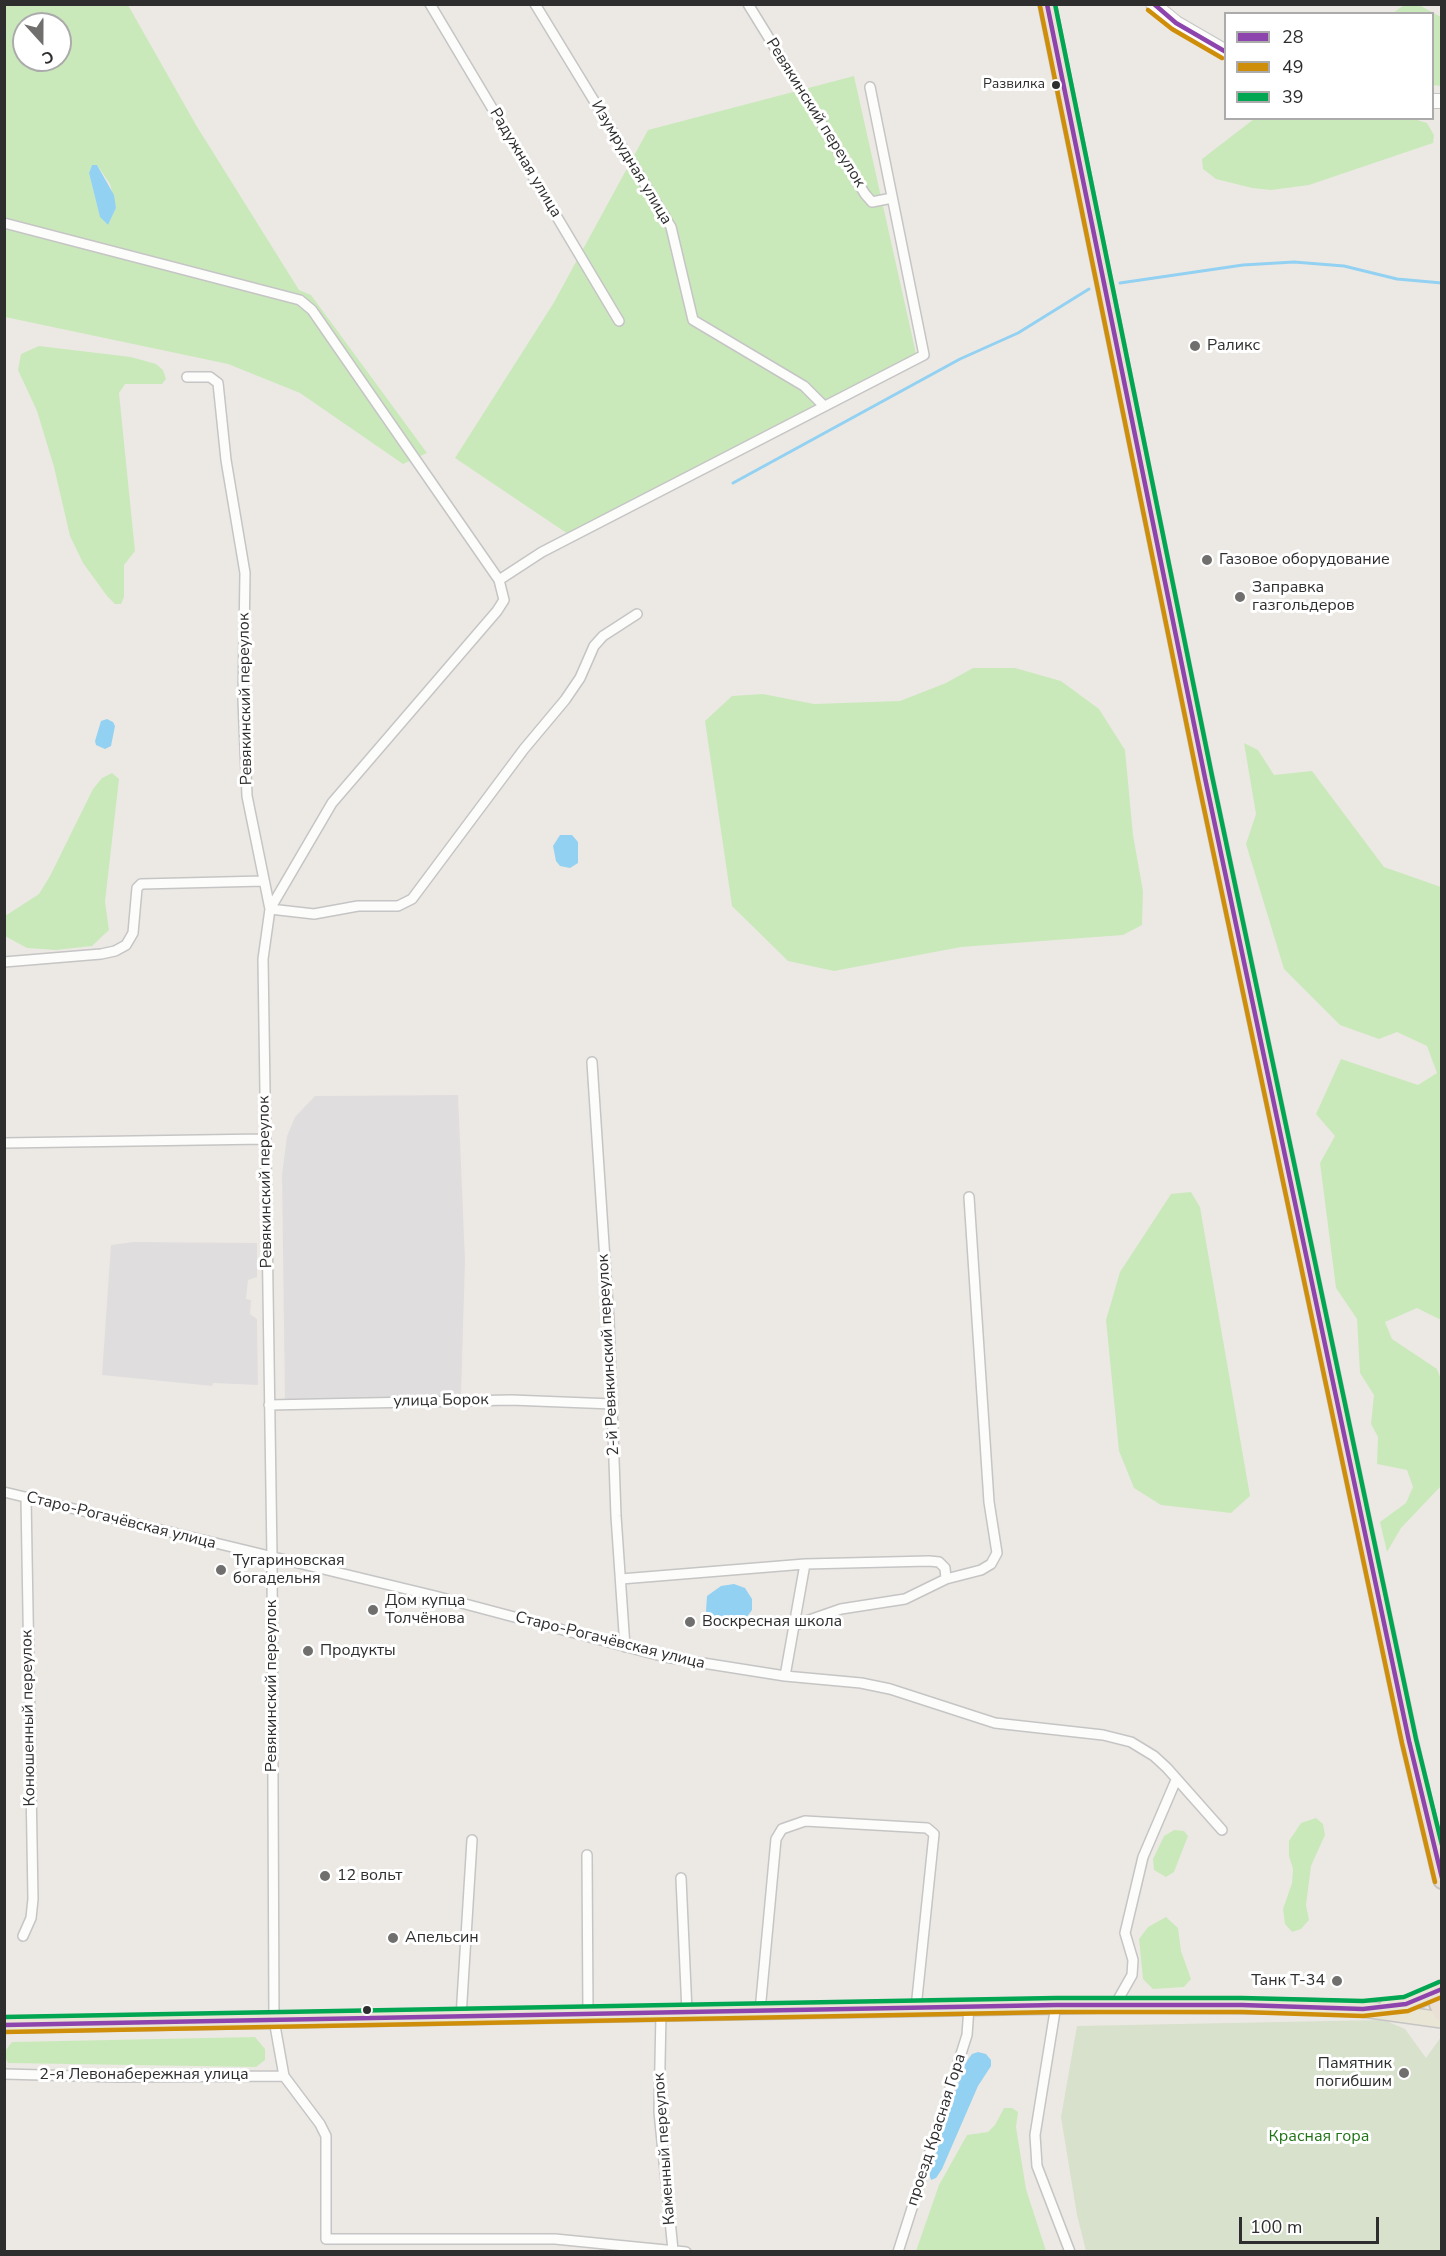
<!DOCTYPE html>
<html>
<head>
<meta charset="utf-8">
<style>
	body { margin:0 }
	#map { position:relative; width:1446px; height:2256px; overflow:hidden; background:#ece9e4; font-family:"Nunito Sans",sans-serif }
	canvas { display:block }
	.frame { position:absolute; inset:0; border:6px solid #2e2e2e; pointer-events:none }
	.legend { position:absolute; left:1224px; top:12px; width:210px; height:108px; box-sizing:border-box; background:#fff; border:2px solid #ababab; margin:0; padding:8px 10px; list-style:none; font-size:18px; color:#2e2e2e }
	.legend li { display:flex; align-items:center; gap:12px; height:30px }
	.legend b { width:30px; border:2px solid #ababab }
	.north { position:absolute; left:12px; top:12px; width:60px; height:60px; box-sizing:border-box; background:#fff; border:2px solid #ababab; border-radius:50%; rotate:159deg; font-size:16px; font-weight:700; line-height:24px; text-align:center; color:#2e2e2e }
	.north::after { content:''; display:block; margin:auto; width:21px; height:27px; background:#706f6e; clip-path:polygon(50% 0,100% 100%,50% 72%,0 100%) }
	.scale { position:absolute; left:1239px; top:2217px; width:140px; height:27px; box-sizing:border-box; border:3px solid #2e2e2e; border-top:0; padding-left:8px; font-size:18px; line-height:21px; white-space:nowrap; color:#2e2e2e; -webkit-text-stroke:4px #fff; paint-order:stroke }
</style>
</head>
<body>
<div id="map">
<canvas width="1446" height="2256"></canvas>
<div class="frame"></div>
<ul class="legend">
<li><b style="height:8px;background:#8e44ad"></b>28</li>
<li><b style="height:8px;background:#cf8e09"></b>49</li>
<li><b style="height:8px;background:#00a651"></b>39</li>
</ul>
<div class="north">С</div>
<div class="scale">100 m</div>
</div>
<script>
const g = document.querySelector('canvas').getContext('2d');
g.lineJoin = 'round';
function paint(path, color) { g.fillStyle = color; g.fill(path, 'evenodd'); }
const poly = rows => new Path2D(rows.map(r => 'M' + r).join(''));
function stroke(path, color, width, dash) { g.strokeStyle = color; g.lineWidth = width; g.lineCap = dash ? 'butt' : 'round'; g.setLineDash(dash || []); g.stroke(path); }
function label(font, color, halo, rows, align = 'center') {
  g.font = font + ' "Nunito Sans",sans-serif'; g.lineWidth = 6; g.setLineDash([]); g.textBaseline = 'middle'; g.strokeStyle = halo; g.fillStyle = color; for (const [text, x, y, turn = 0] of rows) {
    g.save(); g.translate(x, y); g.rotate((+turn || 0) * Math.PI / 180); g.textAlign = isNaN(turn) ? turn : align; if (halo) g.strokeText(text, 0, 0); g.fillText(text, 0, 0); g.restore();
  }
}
const industrial = poly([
	[458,1095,465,1260,461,1396,285,1401,282,1175,287,1136,295,1117,315,1096],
	[133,1242,257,1243,257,1277,248,1280,246,1299,251,1300,250,1314,257,1319,258,1385,213,1383,212,1386,102,1375,111,1245]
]);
const green = poly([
	[5,5,128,5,196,125,299,290,311,295,427,453,403,464,300,393,228,364,5,317],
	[24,24,60,24,60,60,24,60],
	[92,165,97,165,110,184,116,208,108,225,100,216,89,173],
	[1404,5,1419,5,1441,17,1441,86,1433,85,1432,14,1393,13],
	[854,76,917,358,773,439,574,538,455,458,553,304,648,130],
	[1254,119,1414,119,1427,123,1434,135,1433,143,1309,185,1271,190,1252,188,1216,179,1203,169,1202,159],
	[39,346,131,357,156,364,163,370,166,379,162,384,125,384,119,393,135,551,124,565,124,597,121,604,115,604,107,596,83,563,70,536,54,467,37,411,18,370,21,354],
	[973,668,1015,668,1061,681,1099,709,1125,750,1133,835,1143,891,1142,925,1123,935,961,947,834,971,788,961,732,906,705,721,732,696,763,694,814,704,900,701,946,683],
	[1244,743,1258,750,1274,775,1312,771,1384,867,1441,887,1441,1320,1417,1308,1385,1322,1392,1339,1437,1369,1441,1379,1441,1486,1401,1528,1387,1552,1380,1522,1406,1503,1413,1487,1407,1470,1377,1464,1378,1437,1371,1424,1374,1395,1360,1373,1357,1319,1336,1288,1320,1163,1335,1136,1316,1114,1341,1059,1418,1085,1437,1073,1427,1046,1397,1032,1379,1039,1340,1025,1284,969,1246,844,1256,814],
	[112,773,119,779,105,902,109,930,92,946,56,950,27,948,5,936,5,916,39,894,50,876,93,789,102,778],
	[1191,1192,1200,1207,1250,1496,1231,1513,1161,1505,1134,1488,1119,1451,1106,1320,1120,1272,1171,1194],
	[1316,1818,1323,1824,1325,1835,1311,1866,1306,1905,1309,1920,1301,1929,1292,1932,1285,1924,1283,1909,1292,1883,1293,1869,1289,1856,1289,1841,1301,1823],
	[1174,1830,1184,1831,1188,1836,1174,1872,1166,1877,1154,1870,1153,1859,1164,1836],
	[1166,1917,1178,1928,1181,1951,1191,1979,1184,1987,1153,1989,1143,1979,1139,1939,1148,1927],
	[255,2037,265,2049,265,2060,256,2067,8,2063,5,2057,5,2051,12,2042],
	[1004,2108,1012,2108,1018,2112,1016,2127,1026,2189,1046,2251,916,2251,939,2185,967,2135,988,2132,995,2125]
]);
const cemetery = poly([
	[1384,2020,1405,2029,1426,2058,1441,2037,1441,2251,1086,2251,1077,2215,1061,2117,1077,2026]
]);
const water = poly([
	[92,165,97,165,114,195,116,208,108,225,100,217,89,173],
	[107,719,113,722,115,726,111,746,105,749,96,745,95,741,101,721],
	[560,835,572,835,578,842,578,863,570,868,560,866,556,861,553,846],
	[734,1584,745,1588,752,1599,752,1610,746,1618,727,1624,711,1622,706,1611,707,1596,721,1586],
	[978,2052,986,2054,991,2060,991,2066,978,2086,942,2169,936,2178,931,2180,928,2169,966,2062,972,2054]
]);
const stream = poly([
	[1120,283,1243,265,1294,262,1344,266,1397,279,1442,283],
	[733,483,960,359,1018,333,1089,289]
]);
const street = poly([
	[430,4,619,321],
	[535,4,671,227,693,320,804,386,824,406],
	[748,4,865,194,872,202,892,198],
	[4,223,300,300,312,310,499,580,504,600,497,611,332,803,270,909,314,914,358,906,398,906,412,899,524,749,565,700,580,678,594,646,603,636,637,614],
	[187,377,210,377,218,383,226,460,245,573,243,700,247,796,270,909,263,959,272,1557,274,2020,284,2076,320,2124,326,2136,326,2239,555,2239,686,2252],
	[499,580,542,552,924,355,870,87],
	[4,962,101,954,115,951,126,945,133,933,137,888,141,884,264,881],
	[592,1062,609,1321,616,1516,625,1647],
	[4,1143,265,1139],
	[269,1405,511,1400,613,1404],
	[4,1492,435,1596,665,1657,785,1676,861,1683,890,1689,995,1723,1103,1735,1131,1742,1154,1756,1167,1768,1222,1830],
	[621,1579,805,1564,929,1561,939,1562,945,1568,946,1579],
	[795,1625,841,1609,905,1599,946,1579,981,1570,991,1564,997,1553,989,1502,969,1197],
	[785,1676,805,1564],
	[587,1855,588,2014],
	[681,1878,687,2012],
	[23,1936,31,1918,33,1899,26,1497],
	[1056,2005,1035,2135,1037,2166,1070,2252],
	[1115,2005,1132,1975,1133,1960,1125,1933,1143,1857,1176,1780],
	[760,2011,776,1839,782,1829,805,1821,927,1828,934,1834,916,2008],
	[661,2013,659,2112,673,2250],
	[461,2017,472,1840],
	[4,2074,118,2077,284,2076],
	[898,2252,967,2035,969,2007]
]);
const secondary = poly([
	[1153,4,1176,23,1226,52],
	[1432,101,1442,101]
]);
const primary = poly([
	[1387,2007,1417,2001,1440,1991],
	[4,2025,1115,2005,1301,2006,1363,2009,1442,2020]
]);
const highway = poly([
	[1047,4,1205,778,1409,1741,1442,1880],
	[1442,1989,1438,2004,1442,2013]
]);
const bus1 = poly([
	[1047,4,1205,778,1409,1741,1442,1878],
	[1154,4,1176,23,1226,52],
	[4,2025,1056,2005,1242,2005,1363,2009,1406,2004,1442,1989]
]);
const bus2 = poly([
	[1040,6,1198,780,1402,1743,1435,1882],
	[1148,10,1172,29,1222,58],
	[4,2032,1056,2012,1242,2012,1363,2016,1408,2011,1442,1997]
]);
const bus3 = poly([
	[1055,4,1212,776,1416,1739,1442,1845],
	[4,2017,1056,1998,1242,1998,1363,2001,1404,1997,1439,1982]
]);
const markers = [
	[1056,85,5,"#2e2e2e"],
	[1195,346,6,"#706f6e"],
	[1207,560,6,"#706f6e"],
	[1240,597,6,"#706f6e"],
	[221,1570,6,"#706f6e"],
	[373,1610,6,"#706f6e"],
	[690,1622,6,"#706f6e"],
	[308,1651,6,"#706f6e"],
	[325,1876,6,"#706f6e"],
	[393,1938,6,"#706f6e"],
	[1337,1981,6,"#706f6e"],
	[367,2010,5,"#2e2e2e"],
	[1404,2073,6,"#706f6e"]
];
const busNames = [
	["Развилка",1045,85]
];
const streetNames = [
	["Ревякинский переулок",815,113,58],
	["Радужная улица",525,163,59],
	["Изумрудная улица",631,163,59],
	["Ревякинский переулок",246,699,-91],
	["Ревякинский переулок",266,1182,-91],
	["2-й Ревякинский переулок",609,1355,-93],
	["улица Борок",441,1401,-1],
	["Старо-Рогачёвская улица",121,1521,14],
	["Старо-Рогачёвская улица",610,1641,14],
	["Ревякинский переулок",272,1686,-90],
	["Конюшенный переулок",29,1718,-91],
	["2-я Левонабережная улица",144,2075],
	["проезд Красная Гора",937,2130,-72],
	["Каменный переулок",665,2149,-94]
];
const poiNames = [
	["Раликс",1207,346],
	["Газовое оборудование",1219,560],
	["Заправка",1252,588],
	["газгольдеров",1252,606],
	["Тугариновская",233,1561],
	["богадельня",233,1579],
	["Дом купца",385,1601],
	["Толчёнова",385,1619],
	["Воскресная школа",702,1622],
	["Продукты",320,1651],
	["12 вольт",337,1876],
	["Апельсин",405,1938],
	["Танк Т-34",1325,1981,"right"],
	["Памятник",1392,2064,"right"],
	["погибшим",1392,2082,"right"]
];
const parkNames = [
	["Красная гора",1319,2137]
];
paint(industrial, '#e0dddf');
paint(green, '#cae9bb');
paint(cemetery, '#d7e1cb');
paint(water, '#93d1f2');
stroke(stream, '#93d1f2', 3);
stroke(street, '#c6c5c5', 12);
stroke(secondary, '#c6c5c5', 16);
stroke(primary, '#c6c5c4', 18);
stroke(highway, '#c6c5c4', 20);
stroke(street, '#fcfcfb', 9);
stroke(secondary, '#fcfcfb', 14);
stroke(primary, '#e9e6d5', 15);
stroke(highway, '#eae0d6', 16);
stroke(bus1, '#8e44ad', 4.5);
stroke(bus2, '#cf8e09', 4.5);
stroke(bus3, '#00a651', 4.5);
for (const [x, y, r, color] of markers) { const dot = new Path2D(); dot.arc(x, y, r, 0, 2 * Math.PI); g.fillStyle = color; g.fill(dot); stroke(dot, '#fff', 2); }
label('14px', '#2e2e2e', '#fff', busNames, 'right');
label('16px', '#2e2e2e', '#fff', streetNames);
label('16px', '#2e2e2e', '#fff', poiNames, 'left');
label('16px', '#217316', '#fff', parkNames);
</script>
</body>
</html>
